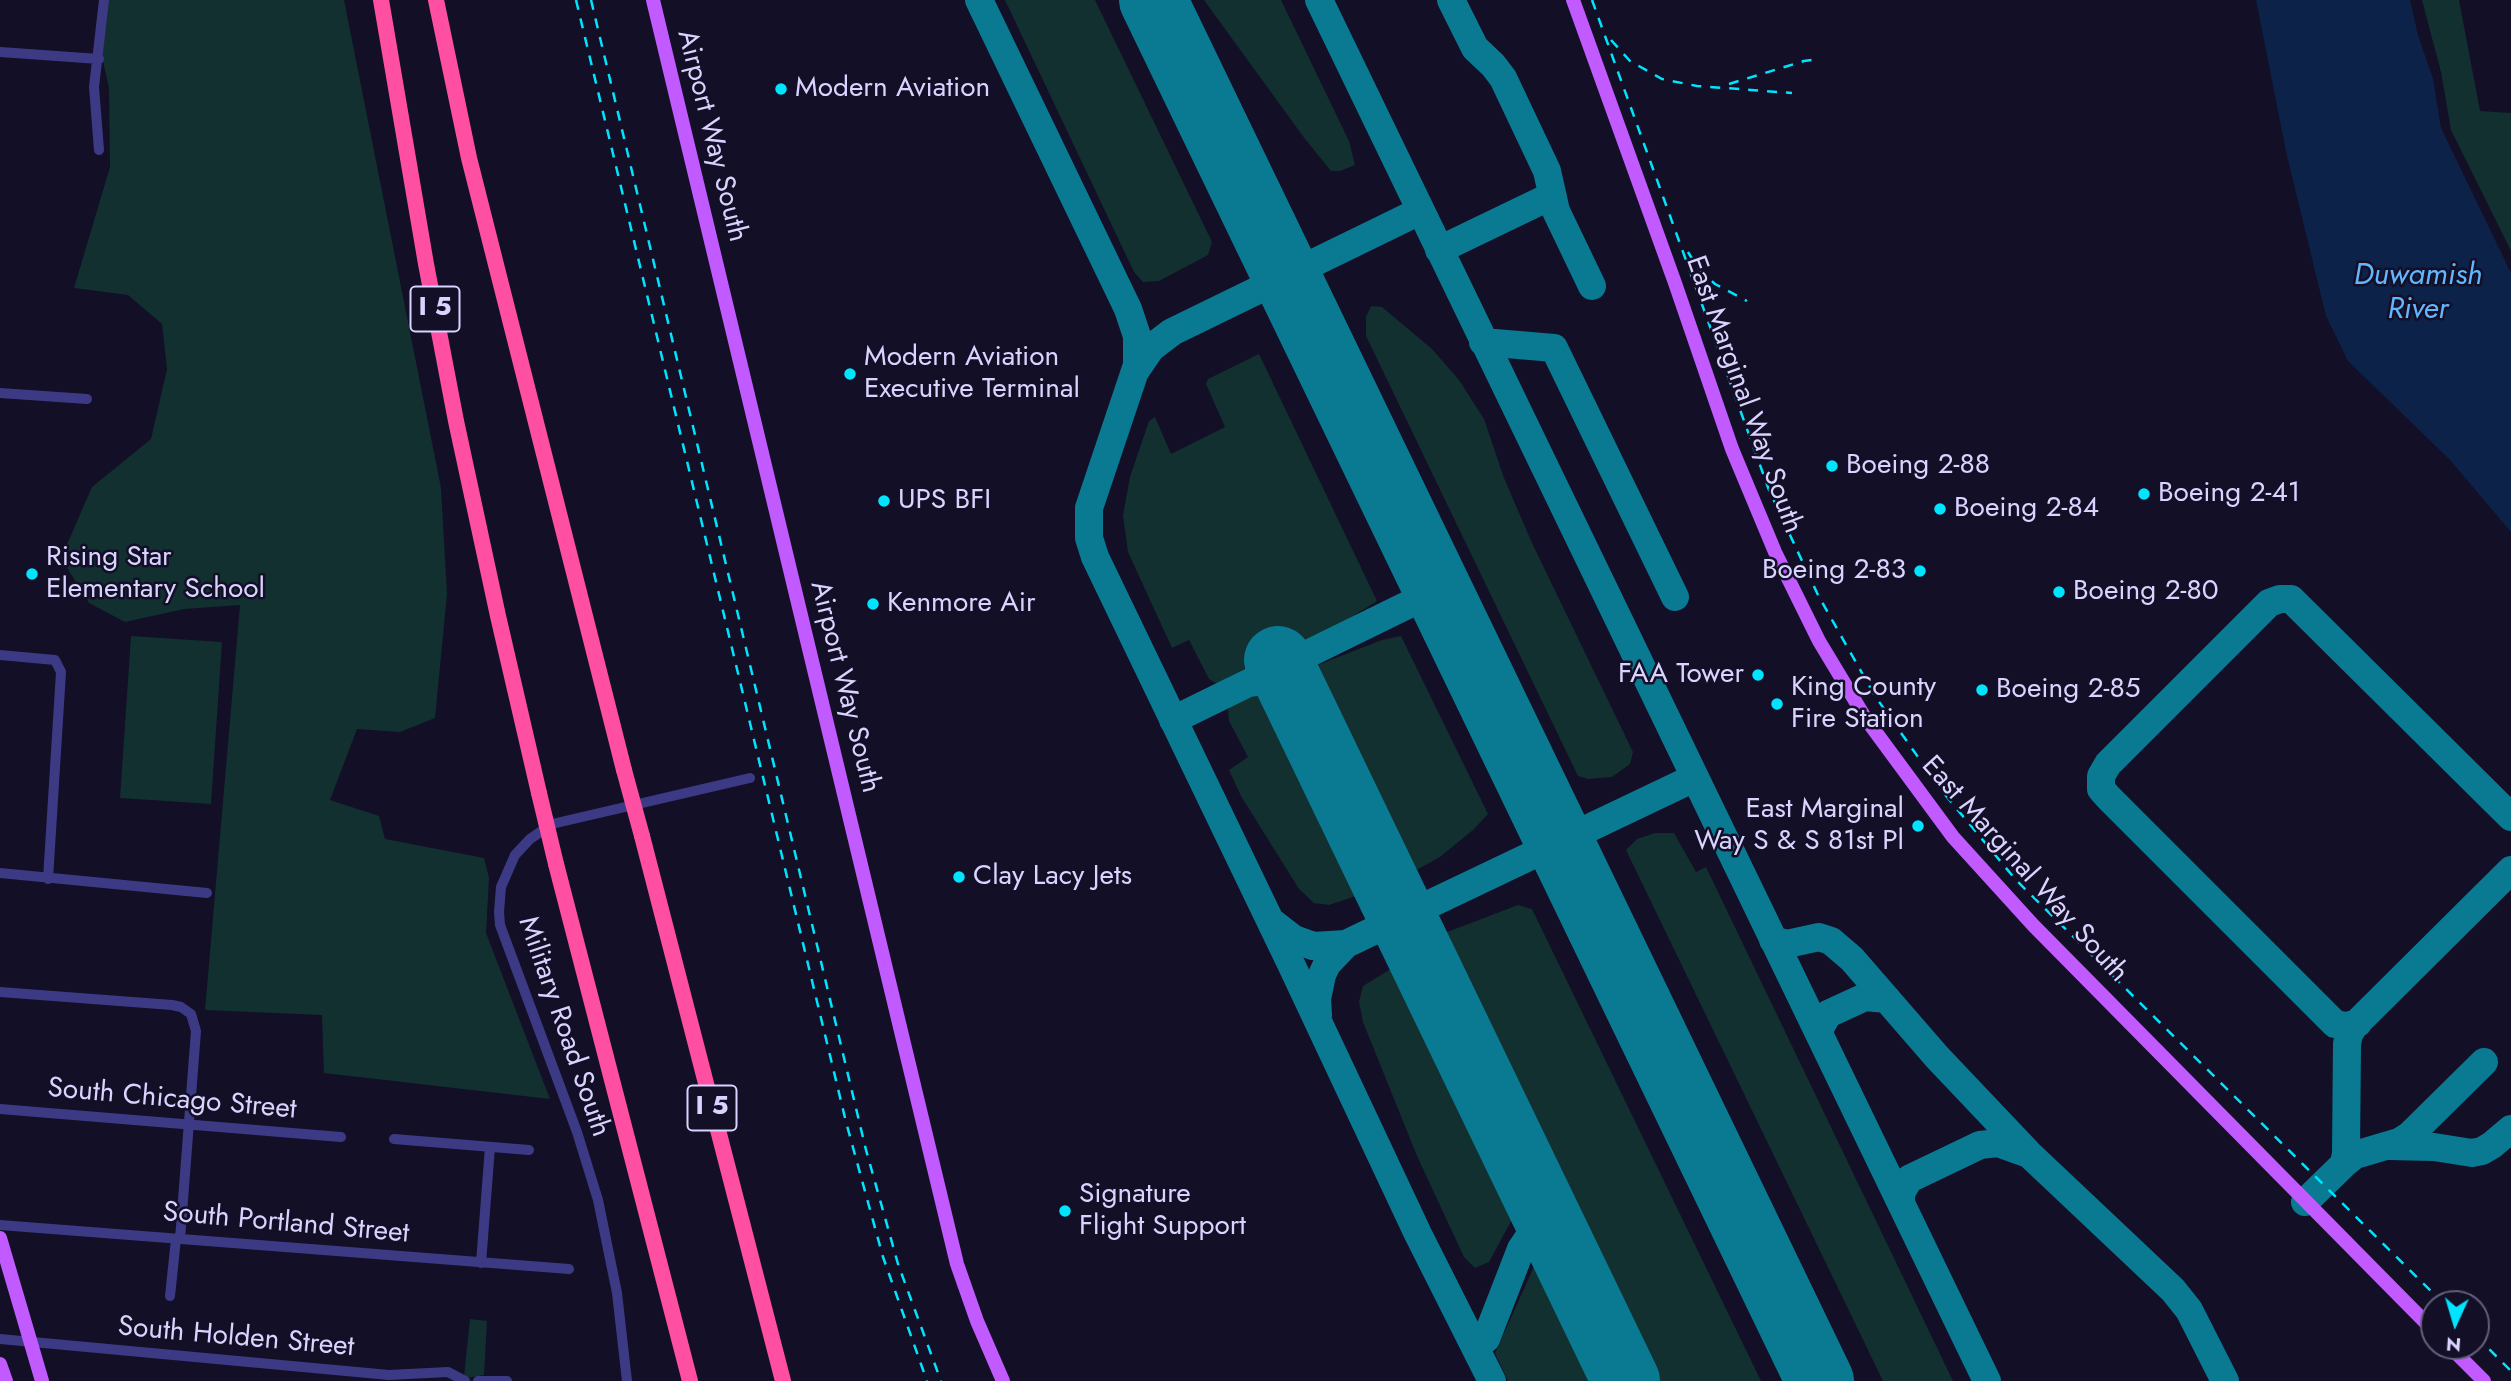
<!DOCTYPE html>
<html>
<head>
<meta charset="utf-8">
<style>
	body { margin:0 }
	#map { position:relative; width:2511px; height:1381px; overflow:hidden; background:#130f26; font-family:Jost,sans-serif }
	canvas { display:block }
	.north { position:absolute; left:2420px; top:1290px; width:70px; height:70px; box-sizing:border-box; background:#130f26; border:2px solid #625e7d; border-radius:50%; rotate:184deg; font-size:19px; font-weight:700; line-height:28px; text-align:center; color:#d9d4ff }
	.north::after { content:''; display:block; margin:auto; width:24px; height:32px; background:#00e5ff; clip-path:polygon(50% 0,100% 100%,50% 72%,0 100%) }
</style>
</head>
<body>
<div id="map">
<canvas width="2511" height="1381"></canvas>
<div class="north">N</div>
</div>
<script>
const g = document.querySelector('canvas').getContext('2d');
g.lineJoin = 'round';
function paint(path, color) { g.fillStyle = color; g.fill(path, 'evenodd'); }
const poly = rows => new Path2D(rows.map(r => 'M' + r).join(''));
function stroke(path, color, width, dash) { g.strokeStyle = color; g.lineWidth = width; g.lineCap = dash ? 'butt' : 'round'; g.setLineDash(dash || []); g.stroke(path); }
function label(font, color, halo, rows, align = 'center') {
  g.font = font + ' Jost,sans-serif'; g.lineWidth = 5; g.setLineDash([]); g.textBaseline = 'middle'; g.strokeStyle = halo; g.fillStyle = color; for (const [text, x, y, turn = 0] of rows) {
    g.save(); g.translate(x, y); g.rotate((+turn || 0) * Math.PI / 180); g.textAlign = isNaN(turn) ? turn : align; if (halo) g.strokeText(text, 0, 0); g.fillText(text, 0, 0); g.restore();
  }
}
const green = poly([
	[107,0,344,0,441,488,447,594,435,718,400,732,357,729,330,800,379,816,385,839,484,858,489,878,486,933,550,1099,324,1073,322,1015,205,1010,240,605,184,609,125,622,89,603,61,558,92,487,151,439,167,369,162,324,128,295,74,288,110,167,109,88,101,52],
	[1005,0,1095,0,1212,242,1208,255,1159,281,1143,282,1134,272],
	[1204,0,1281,0,1349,141,1355,165,1340,171,1331,171,1305,139],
	[2422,0,2459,0,2480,111,2511,113,2511,251,2451,130,2441,72],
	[1371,306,1382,307,1432,349,1459,380,1484,419,1504,478,1532,543,1633,752,1630,764,1612,777,1588,779,1578,776,1366,336,1366,317],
	[1259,354,1377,601,1305,646,1301,639,1244,667,1245,670,1227,678,1228,684,1217,684,1209,679,1189,640,1172,648,1128,552,1123,515,1130,477,1149,421,1155,417,1171,454,1225,427,1206,384,1208,379],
	[131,636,222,642,211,804,120,798],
	[1401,636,1488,814,1473,830,1440,857,1411,873,1318,679,1315,666,1382,640],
	[1261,691,1270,700,1362,894,1329,905,1314,903,1299,889,1241,796,1229,770,1248,757,1229,721,1228,709,1234,702],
	[1655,833,1674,833,1696,872,1706,867,1953,1381,1883,1381,1626,850,1637,839],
	[1518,905,1532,909,1761,1381,1658,1381,1442,934],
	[1394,967,1515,1214,1489,1262,1475,1268,1464,1257,1417,1156,1363,1022,1359,1002,1363,986],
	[1536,1262,1593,1381,1508,1381,1495,1353],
	[470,1319,487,1321,484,1375,466,1378,464,1377]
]);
const water = poly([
	[2256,0,2410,0,2418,35,2433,79,2441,128,2511,273,2511,532,2450,460,2348,361,2326,316,2287,156]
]);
const taxiway = poly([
	[979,0,1128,309,1137,336,1137,365,1089,508,1089,538,1095,557,1291,964,1418,1234,1492,1381],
	[1319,0,1987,1381],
	[1451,0,1475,48,1493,65,1503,78,1547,171,1556,211,1592,286],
	[1439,250,1551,196],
	[1483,342,1554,348,1675,597],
	[1136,370,1151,348,1172,332,1420,211],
	[1250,683,1263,681,1275,683,1287,689,1298,703],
	[1173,720,1438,590],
	[1272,922,1294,939,1313,946,1346,944],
	[1773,940,1787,944,1819,937,1831,941,1852,959,1937,1057,2029,1154,2173,1290,2189,1310,2225,1381],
	[1318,1015,1317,999,1322,975,1327,964,1346,944,1694,778],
	[2358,1023,2346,1026,2335,1024,2108,797,2101,789,2101,776,2108,764,2269,603,2280,599,2291,599,2511,817],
	[1820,1036,1820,1028,1828,1014,1865,997,1887,999],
	[2389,1146,2434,1147,2472,1153,2482,1151,2492,1145,2511,1129],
	[2344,1164,2355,1155,2399,1142,2410,1135,2484,1062],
	[1901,1202,1901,1193,1909,1179,1980,1145,1998,1143,2026,1153],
	[2305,1202,2344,1164,2346,1153,2347,1044,2349,1034,2354,1026,2511,870],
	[1475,1346,1486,1339,1521,1249,1537,1225,1547,1219]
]);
const runway = poly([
	[1153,0,1820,1381],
	[1278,660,1626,1381]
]);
const minor = poly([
	[0,52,99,59],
	[99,150,94,87,104,0],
	[0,393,87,399],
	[0,655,55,660,61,672,48,879],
	[0,873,207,893],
	[0,992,172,1005,181,1007,191,1014,196,1031,180,1239],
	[0,1109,341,1137],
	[394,1139,529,1150],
	[0,1225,569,1269],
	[481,1263,490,1147],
	[170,1296,176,1239],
	[0,1339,389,1375,448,1372,465,1381],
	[478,1381,507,1381],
	[627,1381,617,1293,598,1200,577,1132,500,925,499,912,501,887,515,855,530,839,552,824,750,778]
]);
const major = poly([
	[653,0,957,1264,977,1321,1003,1381],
	[1573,0,1675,283,1732,449,1775,552,1819,641,1866,719,1953,837,2033,925,2434,1331],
	[0,1238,42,1381],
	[2449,1346,2484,1381],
	[0,1364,6,1381]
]);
const highway = poly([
	[381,0,426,264,456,421,498,616,539,793],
	[436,0,469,158,624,770],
	[642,836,783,1381],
	[556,864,690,1381]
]);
const rail = poly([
	[576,0,846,1122,883,1257,927,1381],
	[591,0,866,1150,898,1264,941,1381],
	[1592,0,1769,490,1818,595,1875,696,1942,791,2016,880,2444,1304],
	[1611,40,1630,61,1662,79,1697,86,1792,93],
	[1729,84,1804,61,1820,59],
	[1688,252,1698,268,1715,284,1747,301],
	[2476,1336,2511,1371]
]);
const highwayBridge = poly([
	[624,770,642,836],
	[539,793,556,864]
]);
const markers = [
	[781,89,7,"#00e5ff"],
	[850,374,7,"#00e5ff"],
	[1832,466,7,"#00e5ff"],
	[2144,494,7,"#00e5ff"],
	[884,501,7,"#00e5ff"],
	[1940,509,7,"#00e5ff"],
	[1920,571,7,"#00e5ff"],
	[32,574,7,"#00e5ff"],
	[2059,592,7,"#00e5ff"],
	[873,604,7,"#00e5ff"],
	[1758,675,7,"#00e5ff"],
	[1982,690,7,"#00e5ff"],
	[1777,704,7,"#00e5ff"],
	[1918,826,7,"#00e5ff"],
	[959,877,7,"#00e5ff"],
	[1065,1211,7,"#00e5ff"]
];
const shields = [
	[435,309,49],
	[712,1108,49]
];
const shieldNames = [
	["I 5",435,309],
	["I 5",712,1108]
];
const poiNames = [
	["Modern Aviation",795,89],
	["Modern Aviation",864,358],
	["Executive Terminal",864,390],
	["Boeing 2-88",1846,466],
	["Boeing 2-41",2158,494],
	["UPS BFI",898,501],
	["Boeing 2-84",1954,509],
	["Rising Star",46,558],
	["Elementary School",46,590],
	["Boeing 2-83",1906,571,"right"],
	["Boeing 2-80",2073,592],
	["Kenmore Air",887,604],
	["FAA Tower",1744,675,"right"],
	["King County",1791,688],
	["Fire Station",1791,720],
	["Boeing 2-85",1996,690],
	["East Marginal",1904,810,"right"],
	["Way S & S 81st Pl",1904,842,"right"],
	["Clay Lacy Jets",973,877],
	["Signature",1079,1195],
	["Flight Support",1079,1227]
];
const streetNames = [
	["Airport Way South",711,136,76],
	["East Marginal Way South",1743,395,70],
	["Airport Way South",844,687,76],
	["East Marginal Way South",2024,870,48],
	["Military Road South",563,1027,71],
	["South Chicago Street",172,1100,5],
	["South Portland Street",286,1224,5],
	["South Holden Street",236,1338,5]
];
const waterNames = [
	["Duwamish",2418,277],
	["River",2418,311]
];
paint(green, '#12302f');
paint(water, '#0c2248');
stroke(taxiway, '#0a7a92', 28);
stroke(runway, '#0a7a92', 68);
stroke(minor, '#3d3a85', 10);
stroke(major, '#c25bff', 14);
stroke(highway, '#ff4fa3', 16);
stroke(rail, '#00e5ff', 2.5, [10, 9]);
stroke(highwayBridge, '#ff4fa3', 16);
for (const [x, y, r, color] of markers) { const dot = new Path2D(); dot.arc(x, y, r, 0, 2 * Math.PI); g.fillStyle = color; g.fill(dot); stroke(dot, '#130f26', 2.5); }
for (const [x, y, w] of shields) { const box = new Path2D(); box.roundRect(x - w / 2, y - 22.5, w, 45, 5); g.fillStyle = '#130f26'; g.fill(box); stroke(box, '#d9d4ff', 2); }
label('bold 26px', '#d9d4ff', null, shieldNames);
label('28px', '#d9d4ff', '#130f26', poiNames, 'left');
label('28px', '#d9d4ff', '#130f26', streetNames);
label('italic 30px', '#62b6ff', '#130f26', waterNames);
</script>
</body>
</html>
